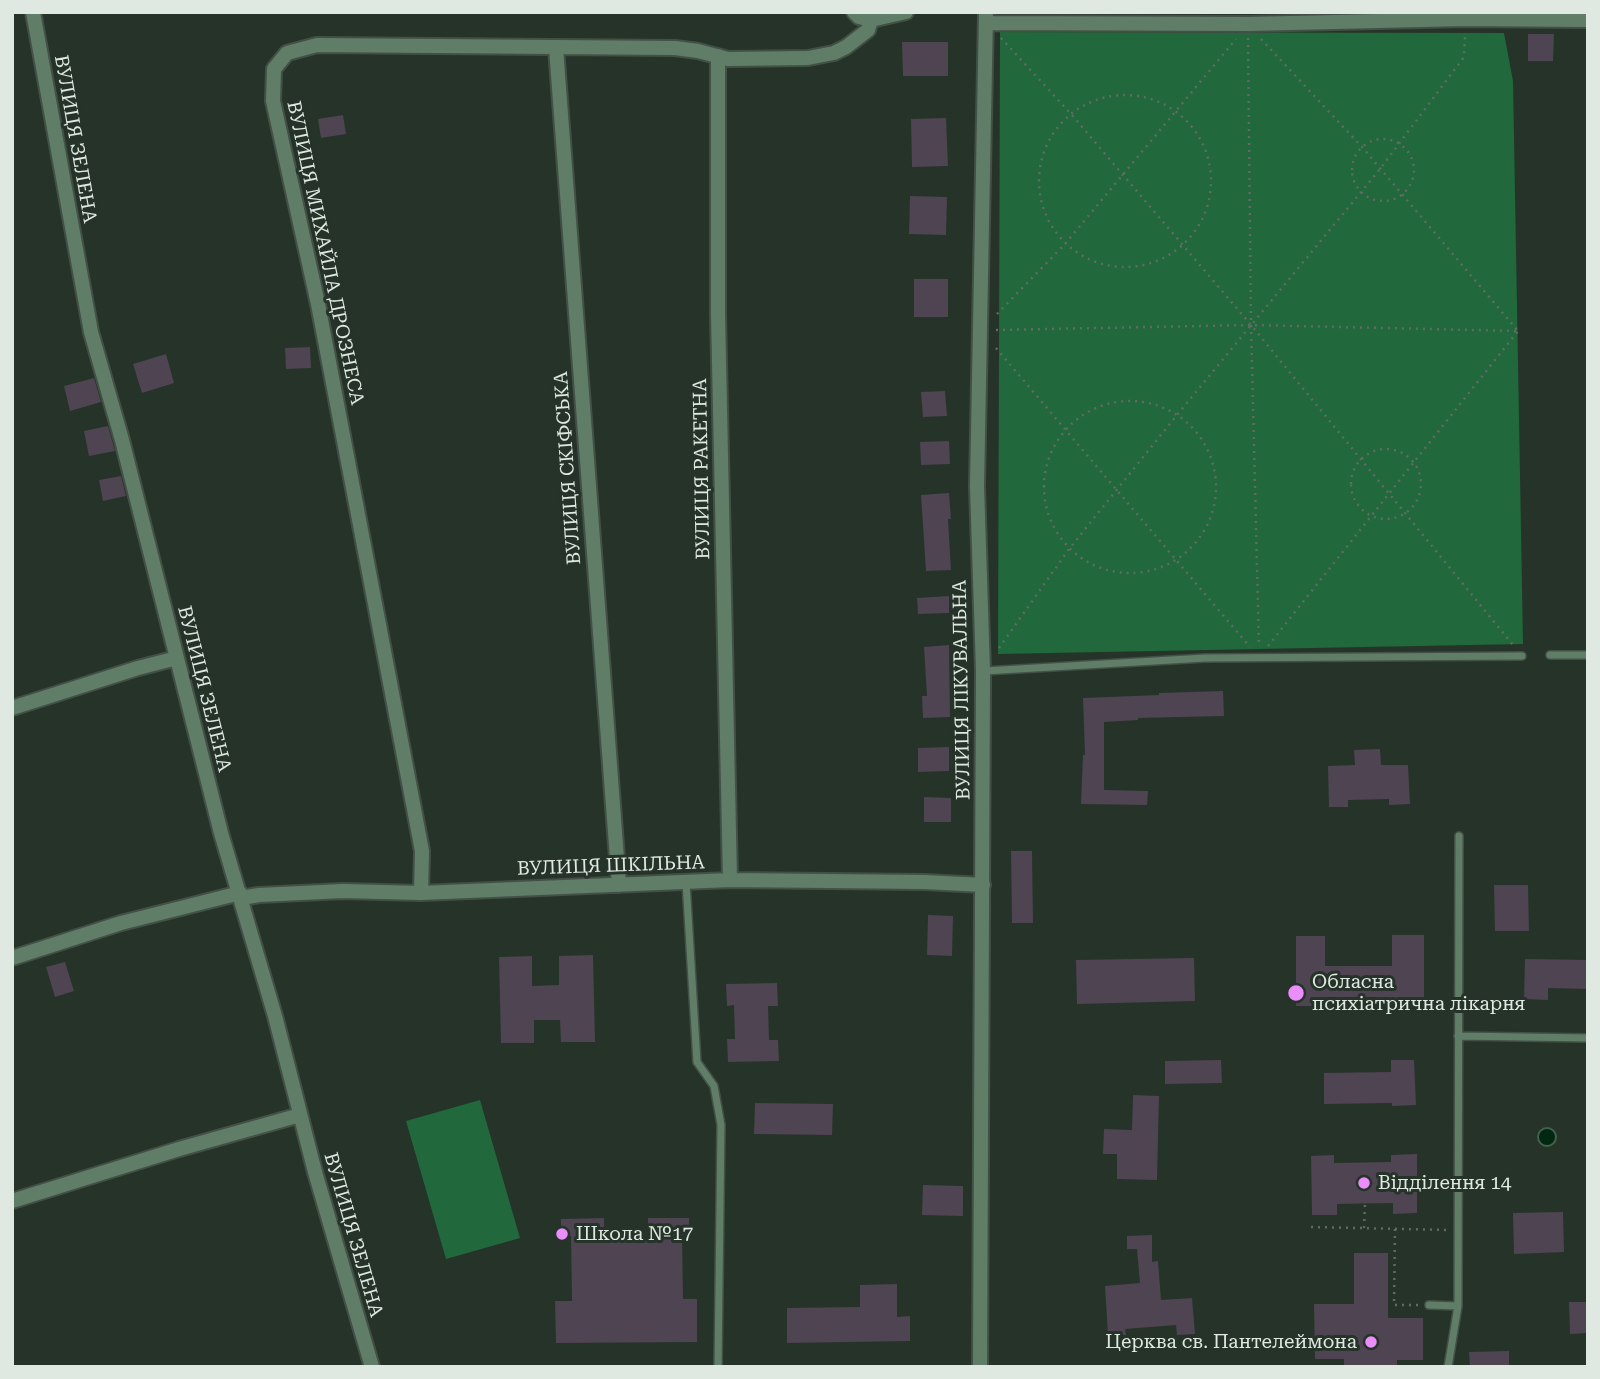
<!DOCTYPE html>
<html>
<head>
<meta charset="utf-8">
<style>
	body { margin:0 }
	#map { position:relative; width:1600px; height:1379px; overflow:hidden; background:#253329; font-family:"Roboto Serif",serif }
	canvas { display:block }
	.frame { position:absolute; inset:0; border:14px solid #dfe8e1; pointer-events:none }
</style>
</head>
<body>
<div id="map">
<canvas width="1600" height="1379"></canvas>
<div class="frame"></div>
</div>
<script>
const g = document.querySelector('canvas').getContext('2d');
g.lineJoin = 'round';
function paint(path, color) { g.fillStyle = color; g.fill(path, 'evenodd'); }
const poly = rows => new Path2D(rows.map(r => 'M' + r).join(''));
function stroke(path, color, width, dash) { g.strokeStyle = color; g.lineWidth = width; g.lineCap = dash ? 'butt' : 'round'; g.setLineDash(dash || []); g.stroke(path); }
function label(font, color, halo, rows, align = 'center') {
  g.font = font + ' "Roboto Serif",serif'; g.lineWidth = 6; g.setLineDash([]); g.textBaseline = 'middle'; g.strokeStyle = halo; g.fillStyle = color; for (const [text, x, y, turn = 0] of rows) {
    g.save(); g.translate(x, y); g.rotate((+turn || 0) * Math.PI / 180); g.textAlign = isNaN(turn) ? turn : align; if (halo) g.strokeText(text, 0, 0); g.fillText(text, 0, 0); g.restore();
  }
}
const green = poly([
	[1000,32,1504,33,1513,81,1523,644,998,654],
	[480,1100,520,1238,446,1259,406,1121]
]);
const water = poly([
	'1538 1137a9 9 0 1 1 18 0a9 9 0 1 1-18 0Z'
]);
const building = poly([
	[1528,34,1554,34,1553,61,1528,61],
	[902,42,948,42,948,76,903,76],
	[343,115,346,134,321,138,318,119],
	[946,118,948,166,912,167,911,119],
	[910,196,947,197,946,235,909,234],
	[914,279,948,279,948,317,914,317],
	[310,347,311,368,286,369,285,348],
	[166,354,174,383,142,393,133,364],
	[94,378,101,402,70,411,64,386],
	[945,391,947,416,923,417,921,392],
	[108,426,115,451,89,456,84,431],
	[949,441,950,464,921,465,920,442],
	[121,476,126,496,103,501,99,480],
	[949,493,951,519,948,519,951,570,926,571,921,495],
	[949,596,949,613,918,614,917,598],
	[949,645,950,717,923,718,922,696,927,696,924,647],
	[1223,691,1224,716,1138,718,1138,720,1104,722,1104,790,1148,791,1147,805,1081,804,1083,755,1085,755,1083,698,1159,695,1159,693],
	[949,747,949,771,918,772,918,748],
	[1380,749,1381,765,1408,765,1410,804,1389,805,1389,799,1348,800,1348,807,1329,807,1328,766,1355,765,1354,750],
	[924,797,951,798,951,822,924,822],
	[1011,851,1032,851,1033,923,1012,923],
	[1494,885,1528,885,1529,931,1495,931],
	[928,915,953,916,952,956,927,955],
	[1392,935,1424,935,1424,1006,1390,1006,1390,997,1325,997,1325,1006,1296,1006,1296,936,1325,936,1325,966,1392,966],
	[593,955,595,1042,561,1042,560,1020,534,1020,534,1043,501,1043,499,957,532,956,532,986,559,985,559,956],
	[1194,958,1195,1001,1077,1004,1076,960],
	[1525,959,1588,960,1588,989,1548,988,1548,1000,1524,999],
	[65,962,74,991,55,997,46,967],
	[777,983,778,1006,768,1006,769,1040,778,1040,779,1061,728,1062,727,1039,735,1039,734,1005,727,1006,726,984],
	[1221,1060,1222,1083,1165,1084,1165,1061],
	[1391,1060,1414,1060,1416,1105,1392,1106,1392,1103,1324,1104,1324,1073,1391,1072],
	[1133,1095,1159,1096,1157,1180,1117,1179,1117,1154,1103,1154,1104,1129,1132,1130],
	[755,1103,833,1104,832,1135,754,1134],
	[1417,1154,1417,1213,1393,1214,1393,1203,1337,1204,1337,1215,1312,1215,1311,1156,1334,1155,1334,1163,1391,1162,1391,1155],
	[923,1185,963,1186,963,1216,922,1215],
	[1563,1212,1564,1252,1514,1254,1513,1213],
	[604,1218,604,1241,648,1240,648,1218,689,1218,689,1235,682,1235,683,1299,697,1299,697,1342,556,1343,555,1301,572,1301,571,1236,561,1236,561,1219],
	[1152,1235,1152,1262,1158,1261,1161,1300,1192,1298,1195,1334,1177,1335,1176,1325,1125,1329,1126,1335,1108,1336,1105,1286,1140,1283,1137,1249,1127,1249,1127,1236],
	[1354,1253,1388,1253,1388,1318,1423,1318,1423,1360,1397,1360,1397,1366,1344,1366,1344,1359,1315,1359,1314,1304,1354,1304],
	[897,1284,897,1317,910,1316,910,1341,787,1343,787,1308,860,1307,860,1285],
	[1569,1302,1588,1302,1588,1333,1570,1334],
	[1509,1351,1509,1367,1470,1367,1469,1352]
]);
const path = poly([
	[1001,38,1071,114,1251,325,1513,645],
	[1248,38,1251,325,1259,647],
	[1261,39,1362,147,1518,331],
	'1039 181a86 86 0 1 1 172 0a86 86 0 1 1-172 0Z',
	'1352 170a31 31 0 1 1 62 0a31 31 0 1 1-62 0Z',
	[997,314,1065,244,1236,39],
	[996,330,1251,325,1518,331],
	[996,348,1250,647],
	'1044 487a86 86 0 1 1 172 0a86 86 0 1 1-172 0Z',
	'1351 484a35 35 0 1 1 70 0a35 35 0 1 1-70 0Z',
	[1268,646,1518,331],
	[999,648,1069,549,1177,415,1380,169,1464,57,1465,36],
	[1311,1227,1448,1230],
	[1364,1228,1365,1203],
	[1395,1229,1394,1305,1419,1305]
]);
const lane = poly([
	[1550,655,1588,655],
	[984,671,1205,658,1522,656],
	[686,882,697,1062,714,1086,721,1125,718,1367],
	[1458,1036,1588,1038],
	[1429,1305,1458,1306],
	[1448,1367,1458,1306,1459,836]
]);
const street = poly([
	[33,12,91,332,122,440,221,833,275,1016,315,1172,372,1367],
	[854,12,859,17,871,20,906,12],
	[986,23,1248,24,1465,19,1588,20],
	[556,48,619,885],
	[718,56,718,314,730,880],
	[12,708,138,668,177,658],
	[421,893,422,851,318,304,273,101,274,69,287,53,317,45,675,48,698,51,728,59,808,58,834,53,846,47,868,30,871,20],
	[241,898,259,895,343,891,421,893,730,880,925,882,983,885],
	[12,958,121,923,240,893],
	[12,1201,179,1149,300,1115],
	[980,1367,983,671,977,486,986,12]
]);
const markers = [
	[1296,993,9,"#eb8dfc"],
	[1364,1183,7,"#eb8dfc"],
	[562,1234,7,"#eb8dfc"],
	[1371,1342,7,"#eb8dfc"]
];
const streetNames = [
	["ВУЛИЦЯ ЗЕЛЕНА",75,139,80],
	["ВУЛИЦЯ МИХАЙЛА ДРОЗНЕСА",325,253,78],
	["ВУЛИЦЯ СКІФСЬКА",568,468,-94],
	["ВУЛИЦЯ РАКЕТНА",702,469,-91],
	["ВУЛИЦЯ ЗЕЛЕНА",204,689,76],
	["ВУЛИЦЯ ЛІКУВАЛЬНА",962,690,-91],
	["ВУЛИЦЯ ШКІЛЬНА",611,866,-2],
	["ВУЛИЦЯ ЗЕЛЕНА",353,1235,74]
];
const poiNames = [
	["Обласна",1312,982],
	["психіатрична лікарня",1312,1004],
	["Відділення 14",1378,1183],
	["Школа №17",576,1234],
	["Церква св. Пантелеймона",1357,1342,"right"]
];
paint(green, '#21683c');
paint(water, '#002710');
stroke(water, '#43614f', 2);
paint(building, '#4f4451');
stroke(lane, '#435046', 10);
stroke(street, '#435046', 18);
stroke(path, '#606c63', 2.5, [2, 5]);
stroke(lane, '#607d68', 7);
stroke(street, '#607d68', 14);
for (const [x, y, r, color] of markers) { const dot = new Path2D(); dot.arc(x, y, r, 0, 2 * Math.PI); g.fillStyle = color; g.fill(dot); stroke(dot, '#253329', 2.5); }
label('19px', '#dfe8e1', '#253329', streetNames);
label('19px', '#dfe8e1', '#253329', poiNames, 'left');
</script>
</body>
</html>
